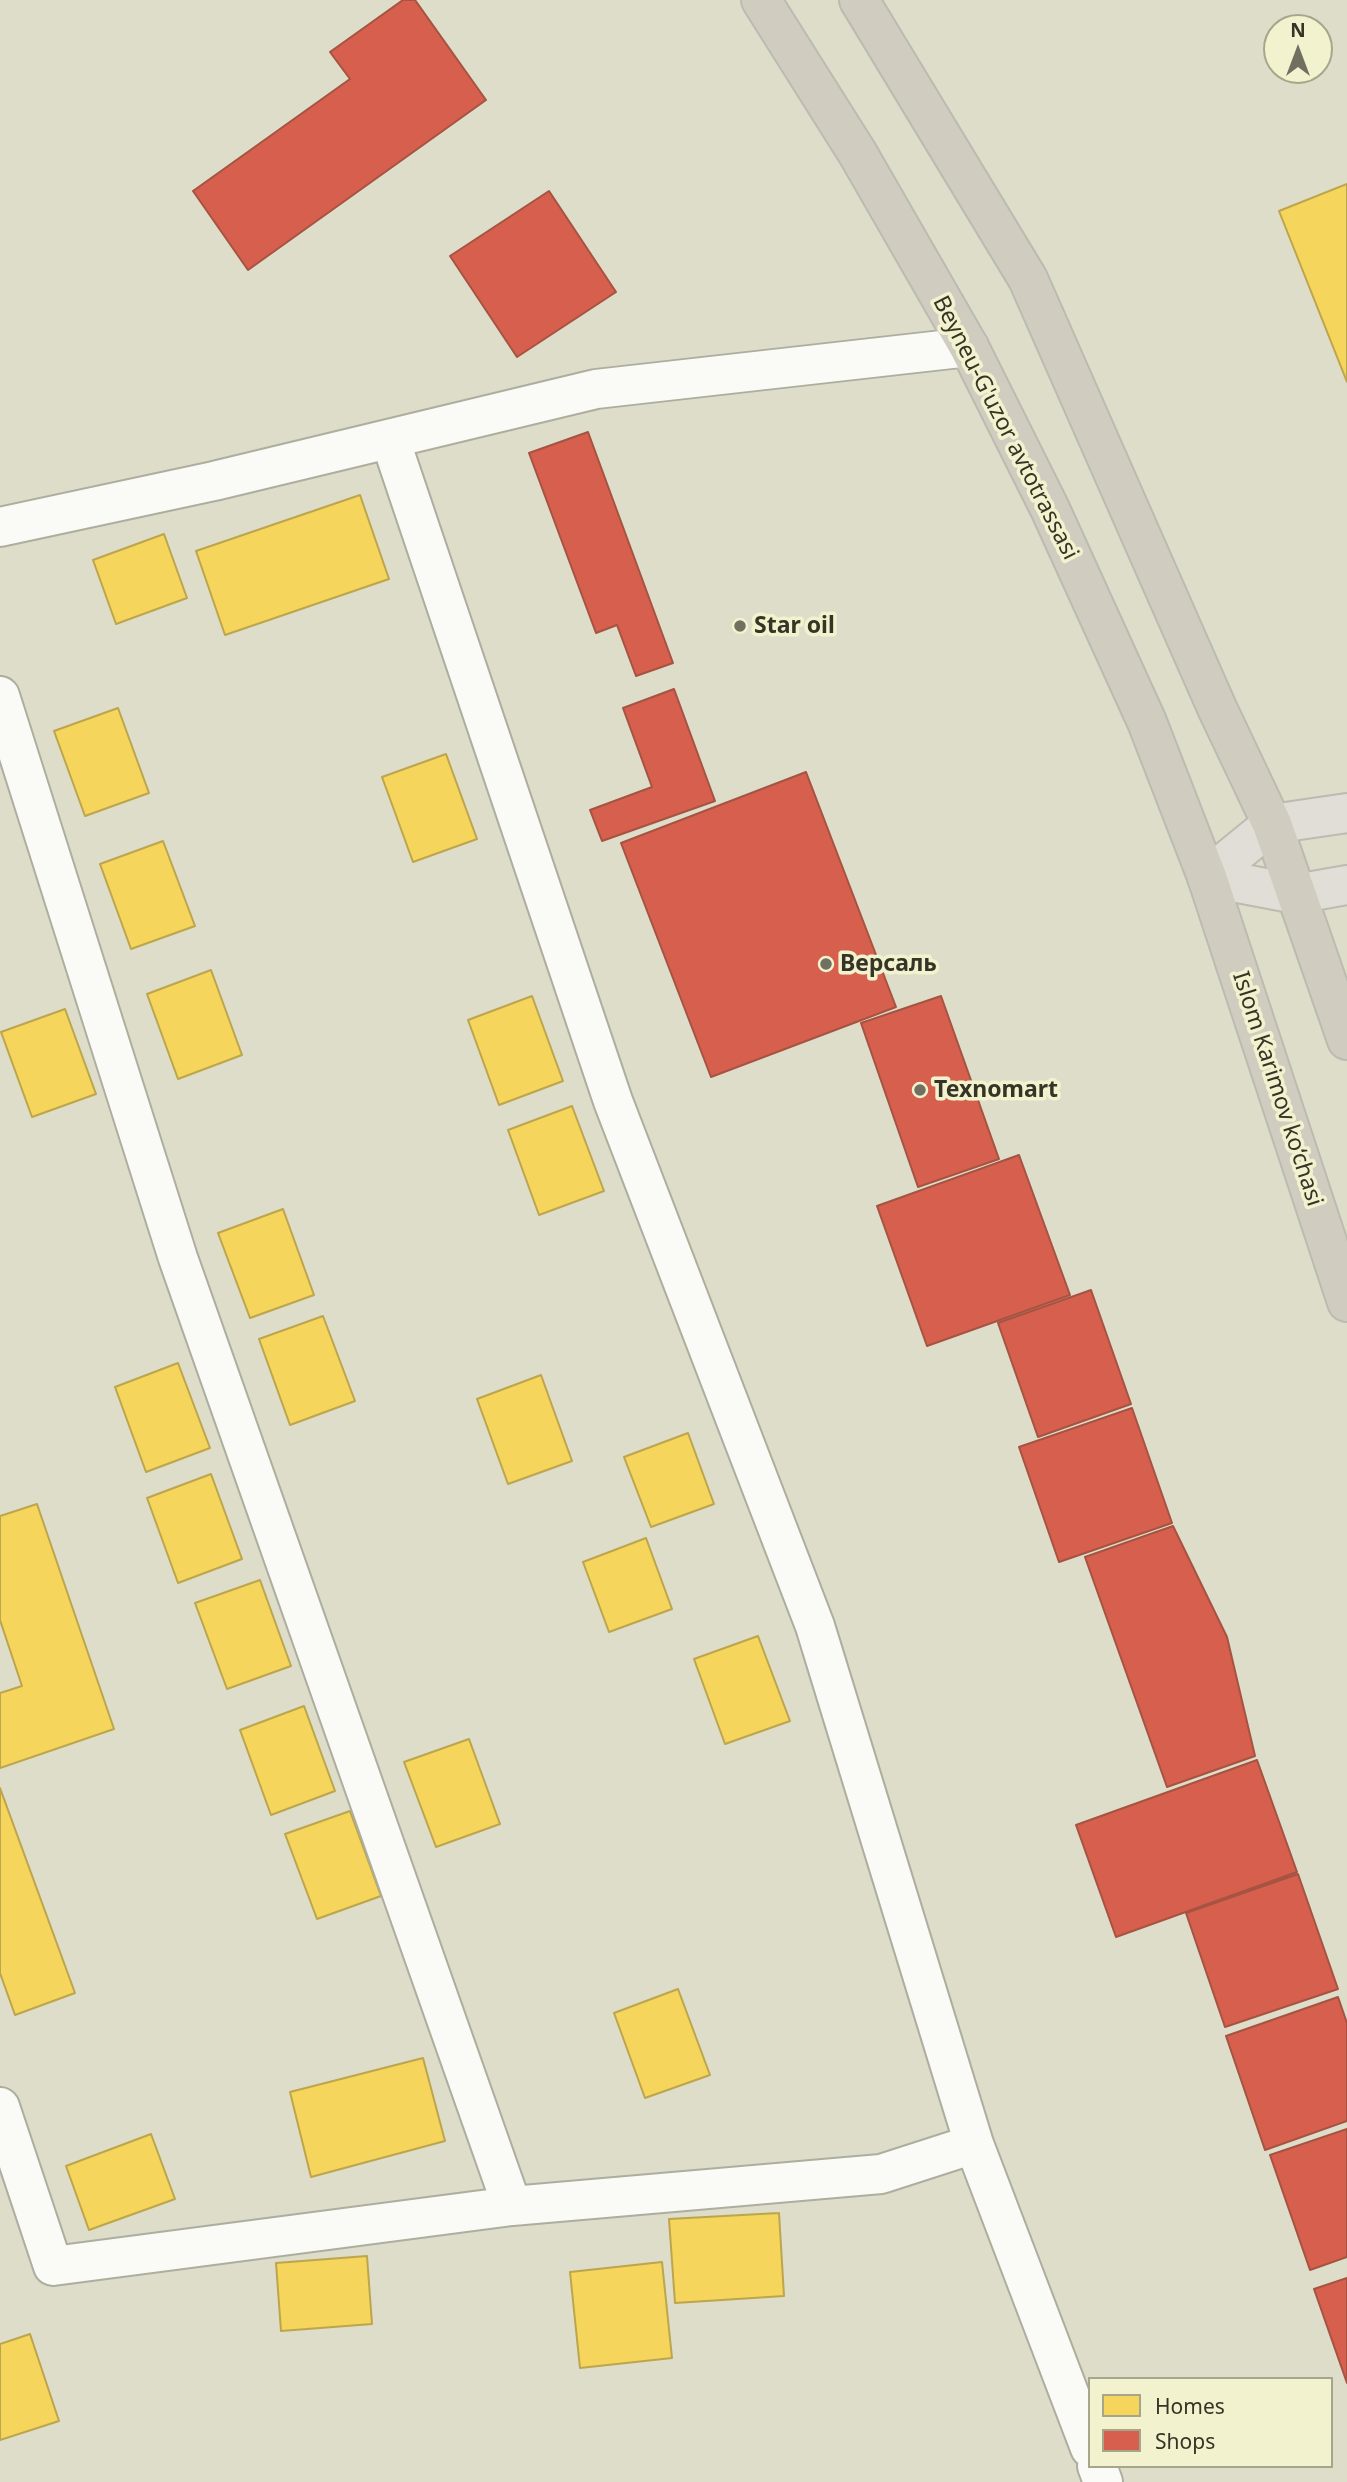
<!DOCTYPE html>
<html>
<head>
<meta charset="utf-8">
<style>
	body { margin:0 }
	#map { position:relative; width:1347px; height:2482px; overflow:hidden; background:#ddddc9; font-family:"Noto Sans",sans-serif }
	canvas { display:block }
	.legend { position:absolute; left:1088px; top:2377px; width:245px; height:91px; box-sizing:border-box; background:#f2f2ce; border:2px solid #a6a68b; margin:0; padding:9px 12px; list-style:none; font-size:21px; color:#353427 }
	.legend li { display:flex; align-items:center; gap:14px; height:35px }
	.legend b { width:35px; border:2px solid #a6a68b }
	.north { position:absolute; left:1263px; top:14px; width:70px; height:70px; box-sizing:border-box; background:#f2f2ce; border:2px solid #a6a68b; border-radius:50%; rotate:0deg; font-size:19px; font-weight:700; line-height:28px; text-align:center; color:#353427 }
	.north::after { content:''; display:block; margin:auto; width:24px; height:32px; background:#706f60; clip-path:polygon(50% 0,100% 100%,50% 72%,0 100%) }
</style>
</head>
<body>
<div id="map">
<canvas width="1347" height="2482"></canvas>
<ul class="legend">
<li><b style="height:19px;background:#f6d55c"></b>Homes</li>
<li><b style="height:19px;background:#d6604d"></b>Shops</li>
</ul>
<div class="north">N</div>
</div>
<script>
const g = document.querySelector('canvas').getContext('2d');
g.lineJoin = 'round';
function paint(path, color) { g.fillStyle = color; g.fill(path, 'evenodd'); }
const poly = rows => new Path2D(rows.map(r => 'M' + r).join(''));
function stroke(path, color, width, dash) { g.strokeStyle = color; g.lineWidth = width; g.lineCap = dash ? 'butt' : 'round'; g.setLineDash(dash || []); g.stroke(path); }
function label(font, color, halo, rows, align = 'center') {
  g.font = font + ' "Noto Sans",sans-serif'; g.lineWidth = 7; g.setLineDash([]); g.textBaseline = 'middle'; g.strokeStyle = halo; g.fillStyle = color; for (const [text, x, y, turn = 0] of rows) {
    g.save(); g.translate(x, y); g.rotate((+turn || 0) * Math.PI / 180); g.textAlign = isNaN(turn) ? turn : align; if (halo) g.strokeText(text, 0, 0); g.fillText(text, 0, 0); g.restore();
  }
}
const homes = poly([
	[1347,184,1347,382,1279,211,1347,184],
	[360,495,389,579,225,635,196,551,360,495],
	[164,534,187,598,116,624,93,560,164,534],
	[118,708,149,793,85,816,54,731,118,708],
	[446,754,477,839,413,862,382,777,446,754],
	[163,841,195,926,131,949,100,864,163,841],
	[211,970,242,1055,178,1079,147,994,211,970],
	[532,996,563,1081,499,1105,468,1020,532,996],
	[65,1009,96,1094,32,1117,1,1032,65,1009],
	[572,1106,604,1191,539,1215,508,1130,572,1106],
	[283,1209,314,1295,250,1318,218,1233,283,1209],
	[323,1316,355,1401,290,1425,259,1339,323,1316],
	[178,1363,210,1448,146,1472,115,1387,178,1363],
	[541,1375,572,1461,508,1484,477,1399,541,1375],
	[688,1433,714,1504,651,1527,624,1457,688,1433],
	[211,1474,242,1559,178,1583,147,1498,211,1474],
	[37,1504,114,1729,0,1768,0,1693,22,1686,0,1620,0,1516,37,1504],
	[646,1538,672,1609,609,1632,583,1562,646,1538],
	[260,1580,291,1666,227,1689,195,1603,260,1580],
	[758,1636,790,1721,725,1744,694,1659,758,1636],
	[304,1706,335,1791,271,1815,240,1730,304,1706],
	[469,1739,500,1824,436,1847,404,1762,469,1739],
	[0,1788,75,1993,15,2015,0,1973,0,1788],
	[350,1811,381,1896,317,1919,285,1834,350,1811],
	[678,1989,710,2075,645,2098,614,2013,678,1989],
	[423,2058,445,2141,311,2177,290,2092,423,2058],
	[151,2134,175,2199,89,2230,66,2166,151,2134],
	[779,2213,784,2296,675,2303,669,2219,779,2213],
	[367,2256,372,2324,281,2331,276,2263,367,2256],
	[662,2262,672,2358,580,2368,570,2272,662,2262],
	[30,2334,59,2421,0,2440,0,2344,30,2334]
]);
const shops = poly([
	[403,0,415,0,486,100,248,270,193,191,350,79,330,52,403,0],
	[549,191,616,292,517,357,450,256,549,191],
	[588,432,673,663,636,676,617,625,596,633,529,453,588,432],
	[674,689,715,801,602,841,590,810,652,787,623,708,674,689],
	[806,772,896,1007,711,1077,621,843,806,772],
	[941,996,999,1159,918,1187,861,1023,941,996],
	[1019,1155,1070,1295,927,1346,877,1206,1019,1155],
	[1091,1290,1131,1404,1038,1437,998,1323,1091,1290],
	[1132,1408,1172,1523,1059,1562,1019,1447,1132,1408],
	[1173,1526,1227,1637,1255,1756,1167,1787,1085,1557,1173,1526],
	[1257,1760,1297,1872,1116,1937,1076,1825,1257,1760],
	[1298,1874,1338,1989,1225,2027,1186,1913,1298,1874],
	[1338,1997,1347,2023,1347,2121,1265,2150,1226,2036,1338,1997],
	[1347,2129,1347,2257,1310,2270,1270,2155,1347,2129],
	[1347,2278,1347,2383,1314,2289,1347,2278]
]);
const minor = poly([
	[390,439,613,1101,815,1626,974,2144,1090,2448],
	[0,527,214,481,596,389,969,347],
	[0,696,178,1258,512,2206],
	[0,2107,53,2266,512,2206,881,2174,974,2144],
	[1097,2466,1103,2482]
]);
const major = poly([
	[1207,877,1272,824,1347,813],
	[1207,877,1296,894,1347,885]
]);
const highway = poly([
	[761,0,858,154,969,347,1050,509,1147,722,1207,877,1347,1302],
	[859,0,1028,279,1217,708,1272,824,1347,1040]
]);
const markers = [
	[740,626,7,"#706f60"],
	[826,964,7,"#706f60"],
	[920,1090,7,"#706f60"]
];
const streetNames = [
	["Beyneu-G'uzor avtotrassasi",1005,428,63],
	["Islom Karimov ko‘chasi",1277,1089,72]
];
const poiNames = [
	["Star oil",754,626],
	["Версаль",840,964],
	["Texnomart",934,1090]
];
paint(homes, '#f6d55c');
stroke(homes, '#bca54c', 2);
paint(shops, '#d6604d');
stroke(shops, '#a65342', 2);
stroke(minor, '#aeae9f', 42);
stroke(major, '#bcbbb1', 42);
stroke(highway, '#bcbbb1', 42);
stroke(minor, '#fafaf7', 38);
stroke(major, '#e0ded6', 38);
stroke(highway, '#d0ccc0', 38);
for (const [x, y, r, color] of markers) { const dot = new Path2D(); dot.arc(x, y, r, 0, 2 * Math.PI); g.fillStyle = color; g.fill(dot); stroke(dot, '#f2f2ce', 2.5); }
label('23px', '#353427', '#f2f2ce', streetNames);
label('bold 23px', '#353427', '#f2f2ce', poiNames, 'left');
</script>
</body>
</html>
